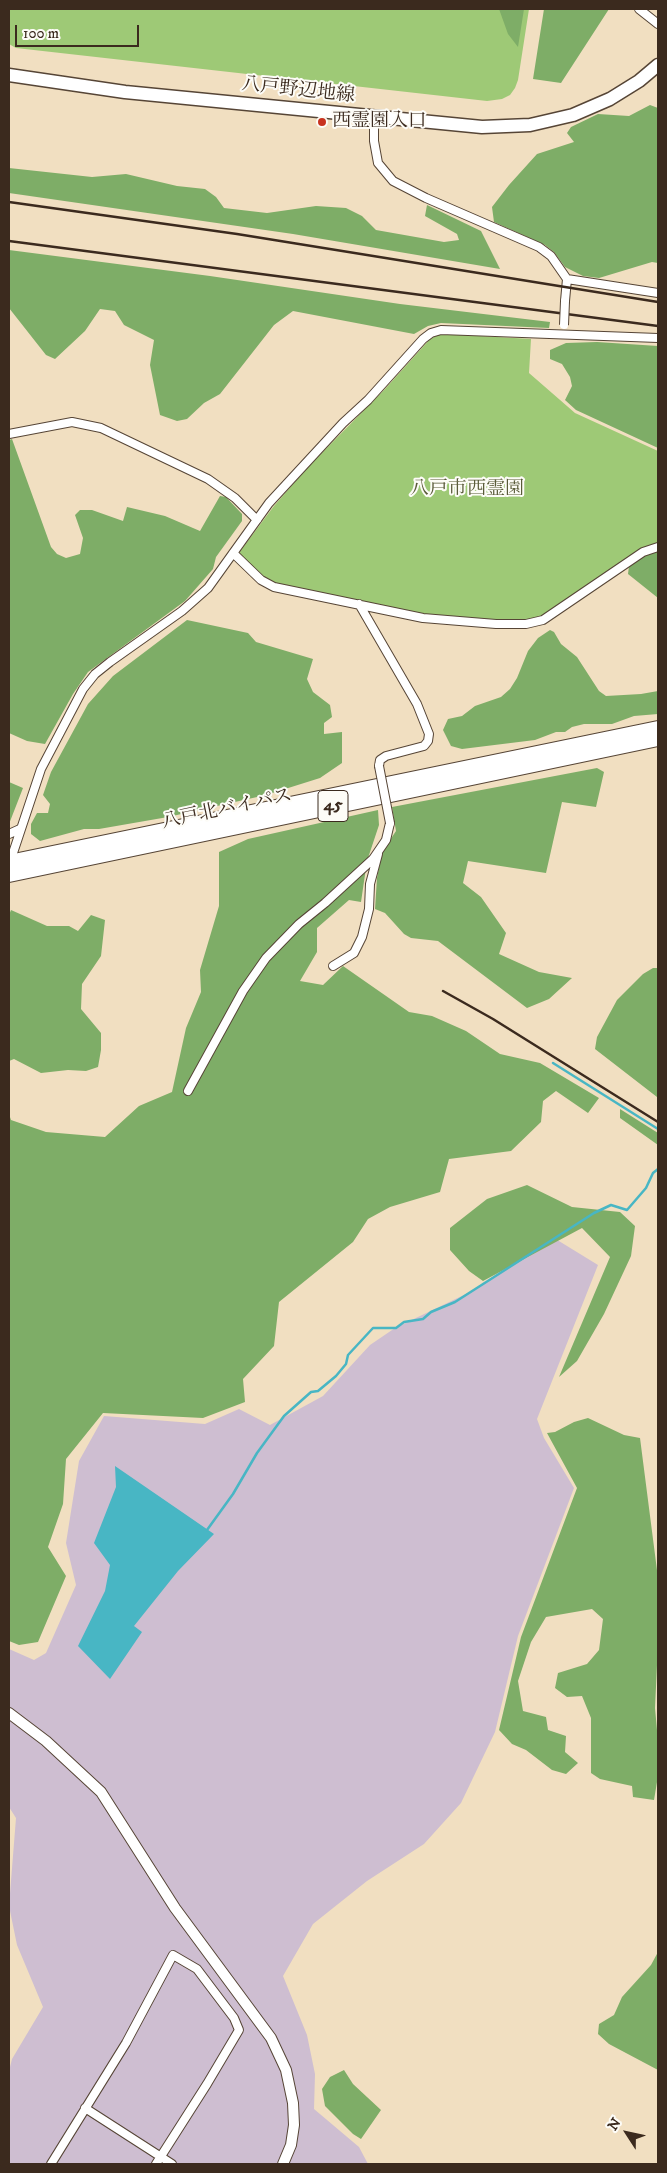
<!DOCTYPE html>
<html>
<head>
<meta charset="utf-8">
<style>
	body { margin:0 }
	#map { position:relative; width:667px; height:2173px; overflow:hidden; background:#f1dfc1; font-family:"IM FELL DW Pica",serif }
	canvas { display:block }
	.frame { position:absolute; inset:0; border:10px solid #3b2a1e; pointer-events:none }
	.north { position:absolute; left:602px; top:2108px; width:50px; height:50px; -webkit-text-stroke:4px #fdfcf7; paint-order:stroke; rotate:305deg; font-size:14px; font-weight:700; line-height:20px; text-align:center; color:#3b2a1e }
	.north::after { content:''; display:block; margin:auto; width:18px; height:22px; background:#3b2a1e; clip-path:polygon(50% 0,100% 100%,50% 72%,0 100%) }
	.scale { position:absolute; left:15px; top:25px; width:124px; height:22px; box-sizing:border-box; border:2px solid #3b2a1e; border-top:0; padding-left:6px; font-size:15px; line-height:18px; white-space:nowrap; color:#3b2a1e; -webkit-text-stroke:4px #fdfcf7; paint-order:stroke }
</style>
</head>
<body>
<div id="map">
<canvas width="667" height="2173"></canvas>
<div class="frame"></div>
<div class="north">N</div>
<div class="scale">100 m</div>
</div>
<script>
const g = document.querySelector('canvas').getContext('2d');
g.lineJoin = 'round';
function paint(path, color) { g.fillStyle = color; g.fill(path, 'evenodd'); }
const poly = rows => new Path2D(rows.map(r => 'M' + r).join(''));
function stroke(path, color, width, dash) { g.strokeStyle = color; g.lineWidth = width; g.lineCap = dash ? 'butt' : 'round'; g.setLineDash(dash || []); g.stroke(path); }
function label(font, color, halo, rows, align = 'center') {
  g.font = font + ' "IM FELL DW Pica","Noto Serif JP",serif'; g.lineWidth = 4; g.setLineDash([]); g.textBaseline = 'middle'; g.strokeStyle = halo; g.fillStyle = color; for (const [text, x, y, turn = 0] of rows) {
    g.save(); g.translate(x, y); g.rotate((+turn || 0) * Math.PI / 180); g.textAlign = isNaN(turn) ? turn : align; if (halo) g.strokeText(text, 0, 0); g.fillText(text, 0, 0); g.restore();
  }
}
const industrial = poly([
	[554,1238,598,1265,537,1419,544,1438,574,1488,518,1636,495,1732,461,1803,424,1844,367,1881,313,1924,283,1976,307,2035,315,2074,314,2109,359,2147,368,2164,9,2164,9,2071,12,2059,43,2007,17,1945,9,1906,16,1818,9,1807,9,1649,34,1660,46,1653,76,1585,66,1543,79,1461,104,1416,205,1424,239,1409,270,1425,323,1396,370,1345,395,1328,468,1293]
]);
const green = poly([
	[9,9,529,9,518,80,515,88,510,95,502,99,487,101,16,48,9,44],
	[446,334,531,339,529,373,575,413,658,451,658,545,538,620,496,622,421,615,266,581,238,554,274,506,306,469,385,389,430,339,438,335]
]);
const forest = poly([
	[499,9,524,9,518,47,508,34],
	[544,9,609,9,561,83,533,79],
	[650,105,658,108,658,263,652,262,599,278,583,276,565,267,554,252,545,245,494,222,492,207,509,185,537,154,574,142,567,133,571,127,598,114,629,116],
	[9,168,92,177,126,174,177,186,205,189,216,197,224,208,267,213,316,206,346,208,362,216,376,230,444,242,459,240,457,234,425,216,427,205,481,231,500,269,293,234,9,193],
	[9,250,210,276,400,304,550,322,549,328,441,323,428,326,414,334,293,311,274,325,220,394,204,403,187,419,177,421,160,415,150,365,154,340,124,325,115,311,100,309,85,331,55,359,46,355,9,308],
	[597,342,658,346,658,448,576,410,565,400,572,386,570,377,562,364,550,359,550,350,566,343],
	[12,439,51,547,57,554,66,558,80,554,83,538,75,515,80,510,92,510,123,521,127,507,165,516,200,531,220,496,226,497,242,514,242,521,216,557,213,569,185,601,88,672,73,694,45,744,27,741,9,733,9,440],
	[658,551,658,598,628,574,629,566,648,554],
	[187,620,248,633,256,642,313,659,307,679,313,692,330,705,332,717,324,723,324,734,342,732,342,763,320,778,266,795,168,817,99,829,84,829,40,841,31,834,31,824,37,813,48,813,50,804,43,795,51,772,88,704,113,676],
	[550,630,554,632,561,644,577,657,599,691,606,696,641,694,658,691,658,714,634,716,612,724,584,724,572,727,565,732,556,732,535,740,462,749,451,746,443,730,448,719,462,716,475,706,501,697,510,689,517,678,528,651,538,638],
	[597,768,604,772,596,807,562,802,546,873,468,861,463,883,481,897,506,933,499,954,539,972,572,978,549,999,527,1008,438,941,411,938,404,934,385,913,375,909,377,878,382,852,396,831,392,807],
	[9,782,23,788,9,824],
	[378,810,379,825,367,861,361,902,349,900,317,928,317,952,300,981,323,985,343,966,409,1012,432,1016,466,1031,500,1054,540,1063,599,1098,588,1113,556,1091,543,1101,541,1122,511,1151,449,1159,440,1192,390,1207,368,1219,353,1242,279,1302,274,1346,243,1379,245,1402,203,1418,103,1413,66,1459,63,1504,48,1547,66,1576,38,1642,19,1645,9,1641,9,1114,11,1120,46,1132,105,1137,139,1106,172,1092,186,1028,201,992,200,970,219,906,219,852,248,839],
	[11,910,47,926,69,926,78,931,91,915,105,920,101,956,82,984,81,1009,101,1033,101,1050,98,1067,86,1071,68,1070,41,1073,14,1059,9,1061,9,915],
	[653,968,658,968,658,1097,657,1097,595,1049,597,1037,617,1000,643,974],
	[620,1109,658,1133,658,1145,620,1118],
	[527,1185,572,1207,620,1212,635,1226,631,1256,604,1314,577,1361,559,1377,610,1257,582,1228,483,1281,469,1271,450,1250,450,1228,487,1199],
	[588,1418,624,1435,640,1438,658,1578,658,1644,655,1708,658,1741,658,1776,654,1800,633,1797,632,1786,600,1779,591,1773,591,1718,582,1696,567,1697,555,1688,558,1673,587,1664,599,1650,603,1619,592,1609,546,1617,531,1642,518,1681,523,1711,546,1717,548,1730,566,1736,565,1752,578,1763,566,1774,552,1770,526,1750,512,1744,499,1730,521,1637,577,1488,547,1433,555,1432,574,1422],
	[658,1952,658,2070,609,2044,598,2034,599,2024,614,2015,622,1997,651,1965],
	[344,2070,353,2084,381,2110,361,2139,353,2134,325,2106,322,2089,330,2077]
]);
const water = poly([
	[115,1466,214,1534,178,1571,134,1626,142,1632,110,1679,78,1646,105,1591,110,1565,94,1543,116,1487]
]);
const stream = poly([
	[553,1063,658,1129],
	[207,1530,233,1494,257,1453,284,1416,311,1392,318,1391,336,1376,346,1364,348,1355,373,1328,396,1328,404,1322,423,1319,431,1312,455,1302,594,1213,611,1205,627,1210,646,1188,653,1173,658,1169]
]);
const minor = poly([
	[639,9,658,24],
	[374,117,374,141,378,163,393,181,426,198,539,247,551,256,567,279,658,293],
	[565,301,567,279],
	[9,434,72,422,101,428,208,479,235,498,257,520],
	[233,553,261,580,274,587,423,618,496,624,526,624,543,620,643,552,658,547],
	[359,604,417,704,429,734,428,741,424,746,386,756,380,760,379,766],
	[9,834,20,829],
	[10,862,41,769,83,689,95,674,110,662,182,611,208,588,269,503,343,423,368,400,423,339,431,333,441,330,658,338],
	[333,966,354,953,362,937,369,909,370,884,378,854],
	[188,1091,243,991,266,958,299,924,325,903,373,859,386,840,390,823],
	[85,2108,172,2164],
	[51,2164,126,2043,173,1955,197,1969,234,2018,239,2030,207,2084,156,2164]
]);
const tertiary = poly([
	[9,1713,46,1741,101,1792,175,1908,271,2038,286,2070,293,2103,294,2125,291,2145,283,2164]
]);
const primary = poly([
	[9,75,125,92,482,127,530,125,573,115,610,99,639,81,658,65]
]);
const trunk = poly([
	[9,862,658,728],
	[9,875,658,739]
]);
const rail = poly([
	[9,202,237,234,658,302],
	[9,241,658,326],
	[443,991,493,1019,658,1122]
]);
const minorBridge = poly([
	[564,325,565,301],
	[379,766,390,823]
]);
const markers = [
	[322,122,5,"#c8321e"]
];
const shields = [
	[333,806,30]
];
const shieldNames = [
	["45",333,806]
];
const streetNames = [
	["八戸野辺地線",298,91,6],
	["八戸北バイパス",227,810,-12]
];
const poiNames = [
	["西霊園入口",332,122]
];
const parkNames = [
	["八戸市西霊園",467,490]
];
paint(industrial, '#cebed1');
paint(green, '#9ec976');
paint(forest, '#7ead67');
paint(water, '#48b6c4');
stroke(stream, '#48b6c4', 2.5);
stroke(minor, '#564536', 10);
stroke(tertiary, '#564536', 12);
stroke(primary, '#564536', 15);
stroke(trunk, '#564536', 16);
stroke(minor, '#fff', 8);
stroke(tertiary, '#fff', 10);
stroke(primary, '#fff', 12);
stroke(trunk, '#fff', 14);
stroke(rail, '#3b2a1e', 2.5);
stroke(minorBridge, '#564536', 10, []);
stroke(minorBridge, '#fff', 8);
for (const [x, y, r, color] of markers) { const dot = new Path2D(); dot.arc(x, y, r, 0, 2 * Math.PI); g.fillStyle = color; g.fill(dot); stroke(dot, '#fdfcf7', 2); }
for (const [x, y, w] of shields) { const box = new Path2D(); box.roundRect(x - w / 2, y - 15.5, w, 31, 4); g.fillStyle = '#fdfcf7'; g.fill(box); stroke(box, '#3b2a1e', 1); }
label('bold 18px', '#3b2a1e', null, shieldNames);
label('19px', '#3b2a1e', '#fdfcf7', streetNames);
label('19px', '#3b2a1e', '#fdfcf7', poiNames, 'left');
label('19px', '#595a38', '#fdfcf7', parkNames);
</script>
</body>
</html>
